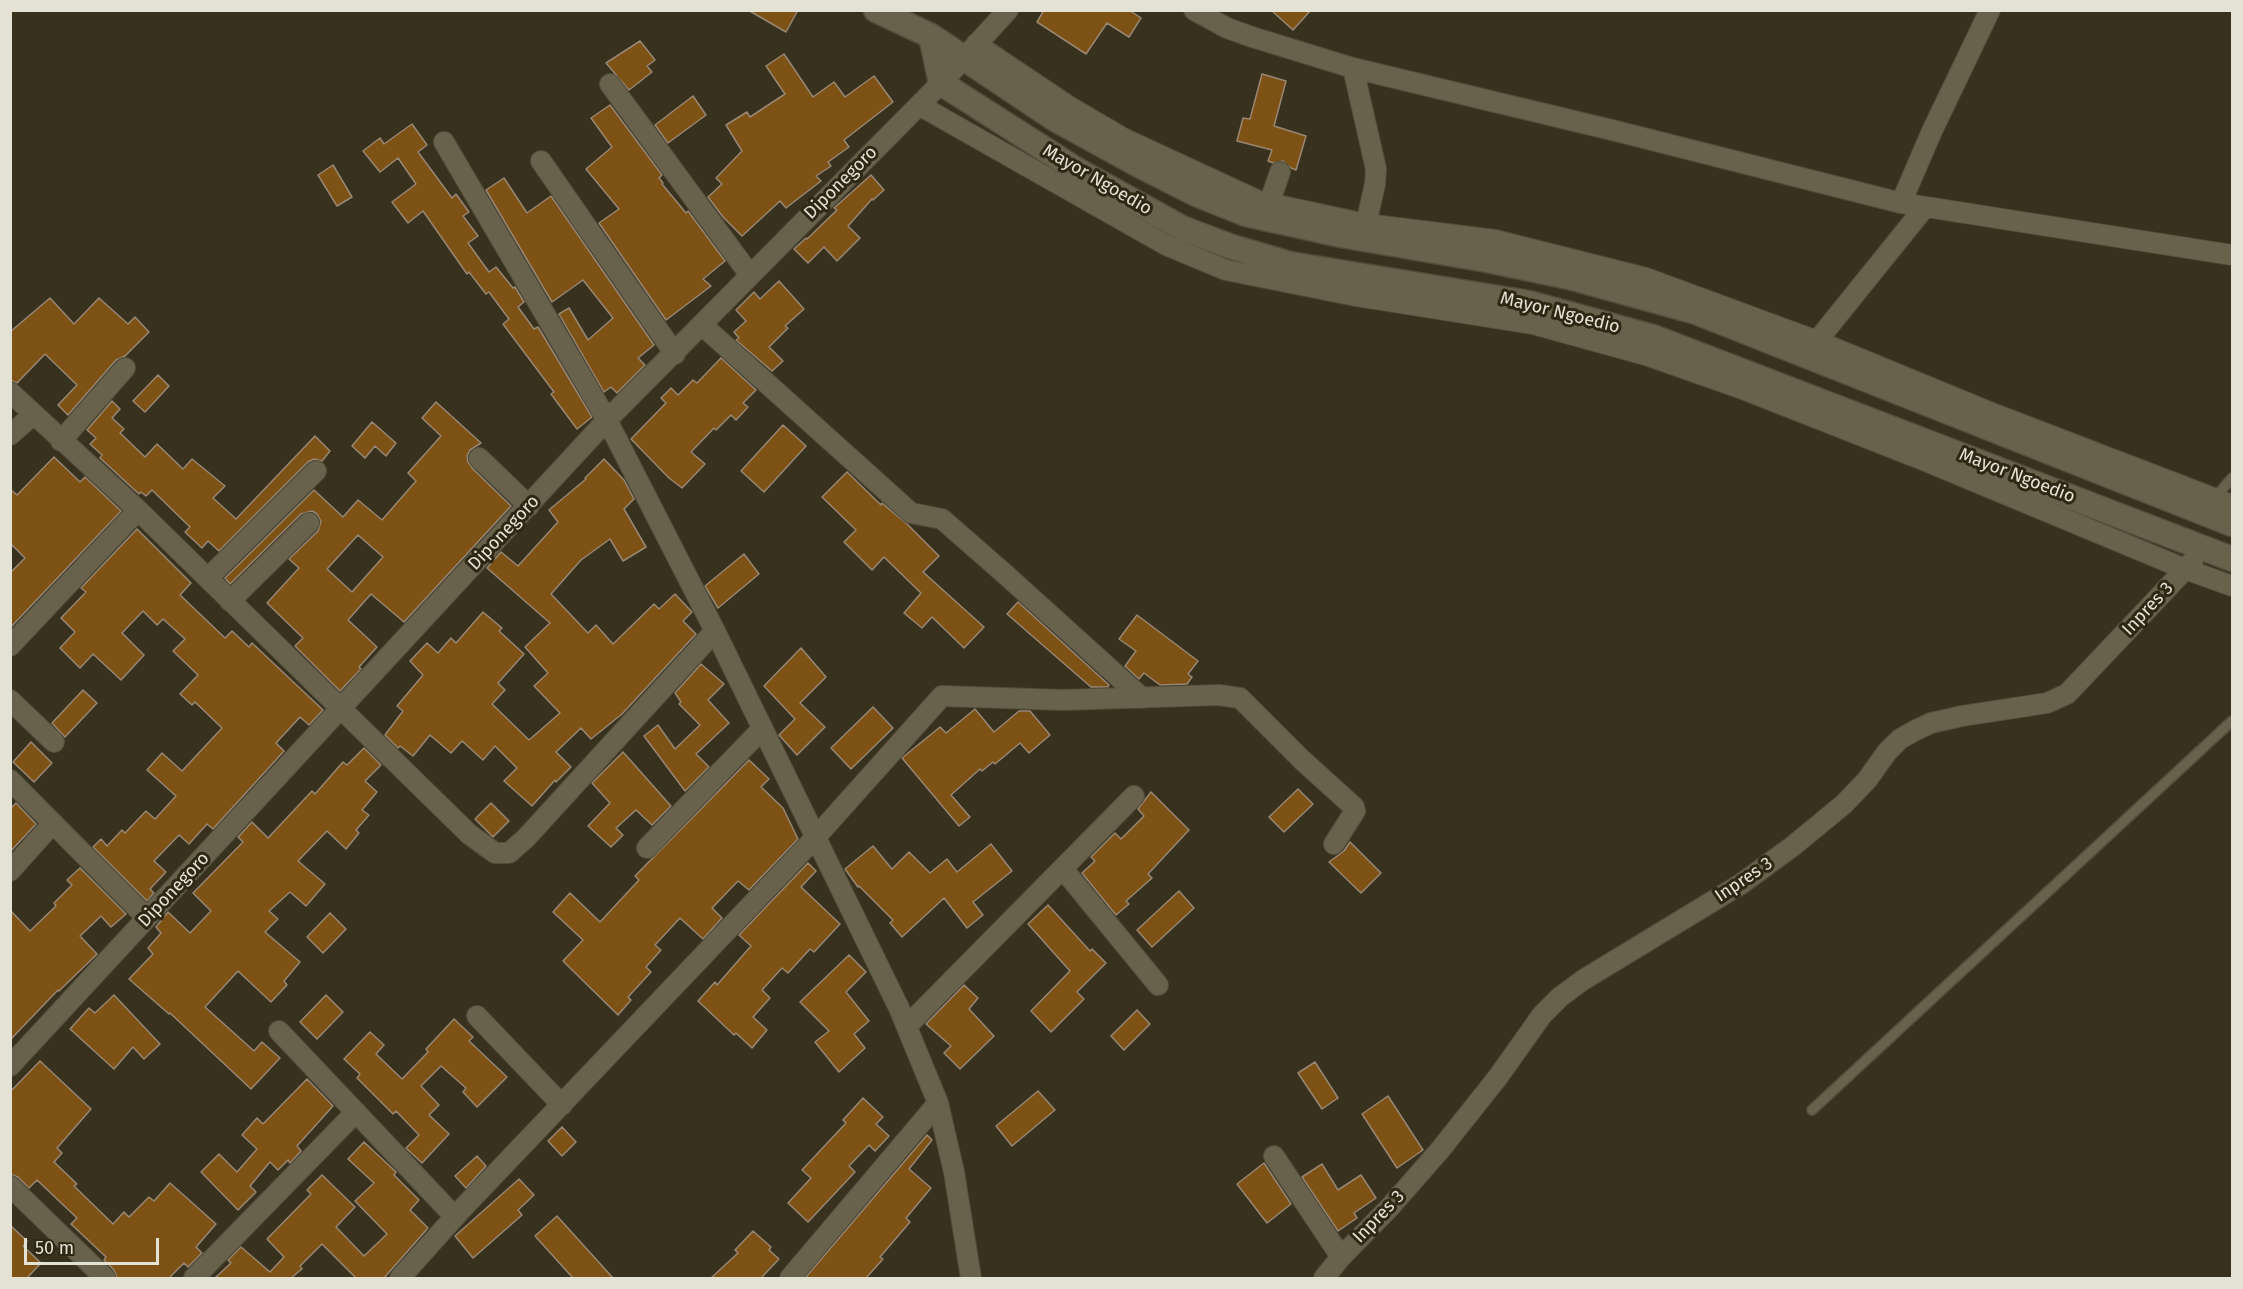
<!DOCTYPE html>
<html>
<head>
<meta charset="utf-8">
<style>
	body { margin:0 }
	#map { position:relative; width:2243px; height:1289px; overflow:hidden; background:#37311d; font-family:"Fira Sans",sans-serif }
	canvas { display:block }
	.frame { position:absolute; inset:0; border:12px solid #e4e1d5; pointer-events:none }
	.scale { position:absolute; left:24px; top:1238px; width:135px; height:27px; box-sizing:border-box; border:3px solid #e4e1d5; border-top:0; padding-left:8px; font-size:18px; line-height:21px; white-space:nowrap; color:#e4e1d5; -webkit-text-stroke:4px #2d2713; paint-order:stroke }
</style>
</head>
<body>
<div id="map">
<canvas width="2243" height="1289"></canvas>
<div class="frame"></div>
<div class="scale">50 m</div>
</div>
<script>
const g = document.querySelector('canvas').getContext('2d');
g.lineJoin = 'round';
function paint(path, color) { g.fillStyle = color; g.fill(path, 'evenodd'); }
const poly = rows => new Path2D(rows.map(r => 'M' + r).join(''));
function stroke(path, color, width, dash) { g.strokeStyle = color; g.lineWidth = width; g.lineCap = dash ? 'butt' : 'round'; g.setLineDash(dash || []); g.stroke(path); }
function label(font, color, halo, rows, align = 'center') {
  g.font = font + ' "Fira Sans",sans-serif'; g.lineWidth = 6; g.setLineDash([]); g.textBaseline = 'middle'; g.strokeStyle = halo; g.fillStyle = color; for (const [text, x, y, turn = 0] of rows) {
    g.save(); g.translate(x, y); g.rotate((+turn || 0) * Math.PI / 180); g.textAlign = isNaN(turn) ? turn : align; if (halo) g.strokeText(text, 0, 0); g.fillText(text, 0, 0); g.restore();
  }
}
const building = poly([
	[748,10,798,10,786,32,748,10],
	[1044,10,1129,10,1141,18,1129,37,1107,23,1086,54,1037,22,1044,10],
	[1271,10,1311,10,1293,30,1271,10],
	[640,41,655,60,647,66,652,72,629,90,606,63,640,41],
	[784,54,813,97,834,82,845,97,874,76,893,102,844,140,849,147,828,162,831,166,816,176,821,181,786,208,780,201,742,236,723,217,708,197,722,184,716,178,742,151,726,125,747,112,750,117,785,94,766,66,784,54],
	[1262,74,1286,81,1274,126,1306,136,1296,170,1291,168,1283,161,1273,163,1268,161,1272,150,1237,141,1243,118,1250,119,1262,74],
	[693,96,706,115,668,143,655,125,693,96],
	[610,105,662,175,659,178,663,183,662,184,686,213,688,211,725,261,703,279,711,286,666,320,599,223,619,209,586,169,612,147,591,118,610,105],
	[412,124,427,145,418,152,452,198,456,194,469,212,463,216,478,236,468,243,489,272,496,267,513,288,515,287,524,302,518,307,534,329,538,327,592,417,577,429,551,394,554,392,503,324,509,319,489,292,486,294,469,272,467,274,423,211,408,223,392,202,416,184,398,158,380,172,363,151,380,138,384,144,412,124],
	[333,165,352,197,337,206,318,175,333,165],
	[871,175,884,190,873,200,872,199,848,226,860,238,837,261,824,247,808,263,794,249,806,238,807,239,837,210,834,208,871,175],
	[504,178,527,213,551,196,654,345,638,358,645,365,617,393,611,387,604,392,559,314,569,308,588,340,613,318,583,280,552,302,486,190,504,178],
	[779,281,804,309,785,326,788,328,769,347,783,361,772,371,736,340,739,338,734,332,746,321,736,310,754,292,760,299,779,281],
	[50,298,74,324,99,298,128,324,135,317,149,332,125,356,116,360,68,415,58,405,77,385,45,354,17,383,10,380,10,332,50,298],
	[721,358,756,390,743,403,748,407,736,420,731,415,716,430,714,428,691,452,705,464,682,488,669,478,631,439,666,403,661,398,671,388,678,395,693,380,697,383,721,358],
	[158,375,169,386,145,412,133,401,158,375],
	[112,401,120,409,112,418,124,429,120,433,145,457,157,444,183,469,192,459,225,486,213,498,236,519,315,436,330,451,322,461,314,459,308,462,219,551,208,541,202,548,185,532,190,527,152,490,146,496,141,492,139,494,100,458,102,455,90,444,96,438,87,430,112,401],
	[436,402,481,443,470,450,467,456,468,462,473,469,511,506,404,622,371,594,348,620,377,647,359,667,361,669,340,691,295,646,303,638,267,603,299,568,289,559,318,531,321,521,317,514,312,511,301,514,230,584,225,578,314,490,343,517,358,500,382,520,416,481,408,473,441,436,422,418,436,402],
	[358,535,383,557,352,592,327,569,358,535],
	[372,422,396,443,386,456,375,446,365,458,352,446,372,422],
	[783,425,806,446,764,492,741,471,783,425],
	[54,457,80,482,85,477,121,511,10,628,10,573,25,558,10,543,10,489,17,495,54,457],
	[604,459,624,480,634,499,624,509,646,547,623,561,610,539,581,560,551,594,588,633,596,625,613,644,654,604,659,609,675,594,692,612,683,621,696,634,622,714,591,739,581,728,556,752,571,767,556,782,555,780,532,806,504,781,517,768,495,746,483,760,462,741,451,753,430,735,413,756,400,746,398,748,385,735,403,711,397,706,423,675,410,661,427,643,438,653,451,638,456,643,483,612,502,628,499,631,524,654,498,683,505,690,492,704,529,740,560,713,534,686,548,673,525,647,550,623,487,568,501,552,518,566,558,522,549,510,586,479,585,478,604,459],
	[847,472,881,505,882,503,907,524,939,556,923,572,984,627,964,648,932,617,922,628,904,613,921,593,884,557,872,570,844,542,856,530,822,497,847,472],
	[137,529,191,583,180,595,225,638,232,631,249,647,252,643,323,710,309,725,300,717,276,743,284,751,213,829,207,824,189,844,179,835,154,861,166,872,150,889,154,893,147,901,93,847,101,839,107,846,122,830,125,833,146,811,155,819,176,796,147,770,162,753,182,771,222,728,195,702,192,705,180,694,198,675,173,651,185,639,163,619,157,625,143,611,122,633,144,655,121,680,93,654,80,668,60,648,75,632,61,618,86,592,81,588,137,529],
	[744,554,759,574,718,608,705,586,744,554],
	[1018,602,1109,685,1108,687,1091,687,1007,614,1018,602],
	[1137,615,1198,661,1188,674,1192,677,1187,684,1160,685,1144,673,1139,679,1125,666,1136,651,1119,639,1137,615],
	[801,648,826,677,800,703,825,727,797,755,779,735,795,719,764,686,801,648],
	[701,664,724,684,708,700,729,723,696,754,709,767,685,791,644,736,658,725,675,749,700,725,679,704,681,702,675,693,701,664],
	[83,690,97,703,65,737,52,723,83,690],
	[873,707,893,728,851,769,831,748,873,707],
	[975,709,994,732,1019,711,1030,711,1050,735,1029,753,1020,743,995,764,993,762,982,771,980,769,951,795,970,817,959,826,902,758,940,727,946,733,975,709],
	[31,742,52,763,34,782,13,762,31,742],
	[364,748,381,765,365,781,377,792,362,810,369,815,356,830,359,833,346,849,327,831,298,861,325,884,306,906,290,892,269,911,278,919,265,932,300,962,284,981,287,985,271,1002,238,971,205,1007,254,1051,262,1042,280,1058,251,1089,170,1013,169,1014,129,979,153,954,148,948,161,933,156,927,168,912,190,933,211,911,193,893,243,842,238,837,252,822,268,838,312,791,315,794,343,762,347,765,364,748],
	[623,752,671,806,652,825,636,810,616,828,623,835,611,847,588,826,610,803,592,783,623,752],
	[749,760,769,779,761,787,783,808,798,839,749,890,738,881,712,908,722,918,703,939,680,918,655,945,661,950,646,967,651,972,628,997,631,1000,618,1015,563,961,583,940,553,912,570,893,600,922,639,880,635,876,749,760],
	[1298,789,1313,804,1284,832,1269,817,1298,789],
	[1151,792,1189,830,1148,874,1152,878,1126,901,1129,904,1116,915,1082,873,1095,861,1091,857,1115,833,1121,839,1144,816,1138,809,1151,792],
	[16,803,36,824,10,852,10,809,16,803],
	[491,803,509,821,493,837,475,819,491,803],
	[1350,842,1381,873,1361,893,1329,862,1344,851,1350,842],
	[991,844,1012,871,973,902,983,915,967,928,944,898,902,937,890,923,893,920,859,886,858,887,845,869,873,846,892,869,909,852,930,873,947,859,957,872,991,844],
	[808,863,816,871,801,887,840,924,814,952,810,949,788,973,782,968,762,990,770,998,753,1017,767,1030,752,1048,736,1033,734,1035,698,1001,715,982,717,985,751,946,739,935,808,863],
	[80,868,126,914,111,927,101,916,80,936,97,954,59,991,58,990,10,1040,10,910,30,931,56,906,54,903,72,885,67,880,80,868],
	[1179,891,1194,908,1152,947,1137,930,1179,891],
	[1048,905,1090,951,1092,949,1106,963,1077,992,1084,999,1051,1032,1031,1011,1070,971,1028,924,1048,905],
	[330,913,346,929,323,953,307,937,330,913],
	[849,955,866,972,846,992,869,1021,854,1034,865,1048,839,1072,815,1042,829,1031,800,1002,849,955],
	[964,985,978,998,969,1009,994,1036,960,1069,944,1053,951,1046,926,1024,964,985],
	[114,995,160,1044,144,1059,133,1047,114,1069,70,1029,89,1008,95,1013,114,995],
	[326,995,343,1012,317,1039,300,1022,326,995],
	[1137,1010,1150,1024,1124,1050,1111,1036,1137,1010],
	[454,1019,473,1037,469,1041,507,1077,477,1107,463,1092,466,1088,441,1066,421,1086,439,1105,429,1115,449,1134,422,1163,406,1148,419,1135,396,1111,393,1114,357,1078,360,1074,344,1059,370,1032,384,1045,376,1054,402,1079,428,1052,426,1049,454,1019],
	[40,1061,91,1109,57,1148,62,1153,54,1162,77,1184,74,1186,113,1224,124,1212,129,1217,149,1197,154,1201,170,1183,216,1224,196,1247,202,1253,188,1267,184,1263,169,1278,117,1278,114,1270,104,1260,106,1257,71,1224,77,1218,37,1180,29,1188,18,1177,10,1174,10,1092,40,1061],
	[1315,1062,1338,1098,1322,1109,1298,1073,1315,1062],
	[307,1079,333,1106,297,1146,301,1151,290,1163,288,1160,278,1170,270,1162,250,1186,256,1192,238,1210,201,1172,219,1154,237,1172,257,1149,242,1135,257,1118,263,1124,307,1079],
	[1038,1091,1055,1110,1012,1146,996,1126,1038,1091],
	[1388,1096,1423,1150,1397,1168,1362,1114,1388,1096],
	[863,1098,883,1117,876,1124,889,1136,875,1151,869,1145,849,1166,855,1172,808,1222,788,1203,811,1178,802,1170,846,1123,843,1120,863,1098],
	[562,1127,576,1142,562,1156,548,1141,562,1127],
	[927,1135,932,1140,909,1169,931,1188,906,1218,910,1222,880,1257,883,1259,866,1278,805,1278,927,1135],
	[364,1142,396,1172,394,1175,419,1200,410,1210,428,1228,384,1278,356,1278,322,1244,300,1266,302,1269,291,1278,215,1278,231,1263,228,1260,241,1247,270,1272,284,1257,267,1239,311,1194,307,1190,322,1175,355,1207,336,1227,364,1256,387,1234,355,1201,374,1183,348,1159,364,1142],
	[477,1156,486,1166,466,1188,455,1176,477,1156],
	[1264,1163,1291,1204,1267,1223,1237,1184,1264,1163],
	[1322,1164,1338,1190,1361,1175,1376,1198,1354,1213,1357,1218,1338,1231,1302,1177,1322,1164],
	[519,1179,534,1195,518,1210,522,1215,473,1258,455,1236,519,1179],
	[557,1216,613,1278,573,1278,535,1236,557,1216],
	[10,1225,27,1241,23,1246,41,1263,27,1278,10,1278,10,1225],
	[753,1231,771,1247,769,1250,779,1259,761,1278,711,1278,738,1253,735,1250,753,1231]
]);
const service = poly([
	[2214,499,2232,478],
	[1812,1110,2232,721]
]);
const minor = poly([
	[1194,10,1227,28,1252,37,1353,68,1616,131,1901,203,2232,255],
	[976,44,1070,107,1123,138,1259,201,1366,224,1495,240,1646,278,1817,341,1925,207],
	[1353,68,1376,169,1375,184,1366,224],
	[610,84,750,275],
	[919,105,1166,245,1226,270,1356,296,1533,324,1649,356,1740,388,1923,460,2185,569,2232,586],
	[444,142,607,420,715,631,899,1008,938,1103,954,1172,971,1278],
	[541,161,675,354],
	[1901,203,1932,131,1990,10],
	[1269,204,1280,172],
	[702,325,911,513,942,519,1006,575,1142,698],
	[1817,341,1987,411,2232,505],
	[10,392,138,510,469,834,495,853,509,853,526,838,715,631],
	[10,435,33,415],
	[61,441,125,368],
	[479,458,529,506],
	[208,578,316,471],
	[230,601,309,523],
	[10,646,138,510],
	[10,700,54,742],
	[10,780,147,918],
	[647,848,762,729],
	[1063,869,1158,985],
	[10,871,53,823],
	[477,1016,562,1105],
	[907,1026,1134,796],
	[279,1031,455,1217],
	[10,1066,607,420,941,83,1008,10],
	[1274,1156,1341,1257],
	[10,1186,105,1278],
	[194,1278,356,1112],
	[400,1278,460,1211,815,838,942,696,1063,700,1219,695,1240,698,1301,759,1354,807,1355,811,1334,844],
	[790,1278,938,1103],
	[1324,1278,1341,1257,1390,1207,1440,1150,1498,1077,1542,1015,1560,997,1583,980,1741,884,1793,846,1844,804,1867,780,1887,752,1900,739,1916,730,1931,723,1962,716,2047,703,2067,694,2193,561]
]);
const tertiary = poly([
	[876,10,931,36,1055,119,1135,163,1196,194,1246,214,1341,235,1487,260,1569,277,1696,312,2232,524],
	[931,36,941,83,1077,170,1182,228,1232,247,1290,264,1529,303,1653,337,2232,559]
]);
const streetNames = [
	["Mayor Ngoedio",1097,180,30],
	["Diponegoro",841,183,-45],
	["Mayor Ngoedio",1560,313,14],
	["Mayor Ngoedio",2017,476,21],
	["Diponegoro",504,533,-47],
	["Inpres 3",2148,609,-47],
	["Inpres 3",1744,880,-34],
	["Diponegoro",174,890,-47],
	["Inpres 3",1379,1217,-46]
];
paint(building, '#7e5114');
stroke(building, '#988774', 1.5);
stroke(service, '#524d3c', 12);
stroke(minor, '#524d3c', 22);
stroke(tertiary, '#524d3c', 27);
stroke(service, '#68624c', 9);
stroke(minor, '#68624c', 20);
stroke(tertiary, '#68624c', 24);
label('18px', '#e4e1d5', '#2d2713', streetNames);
</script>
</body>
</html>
